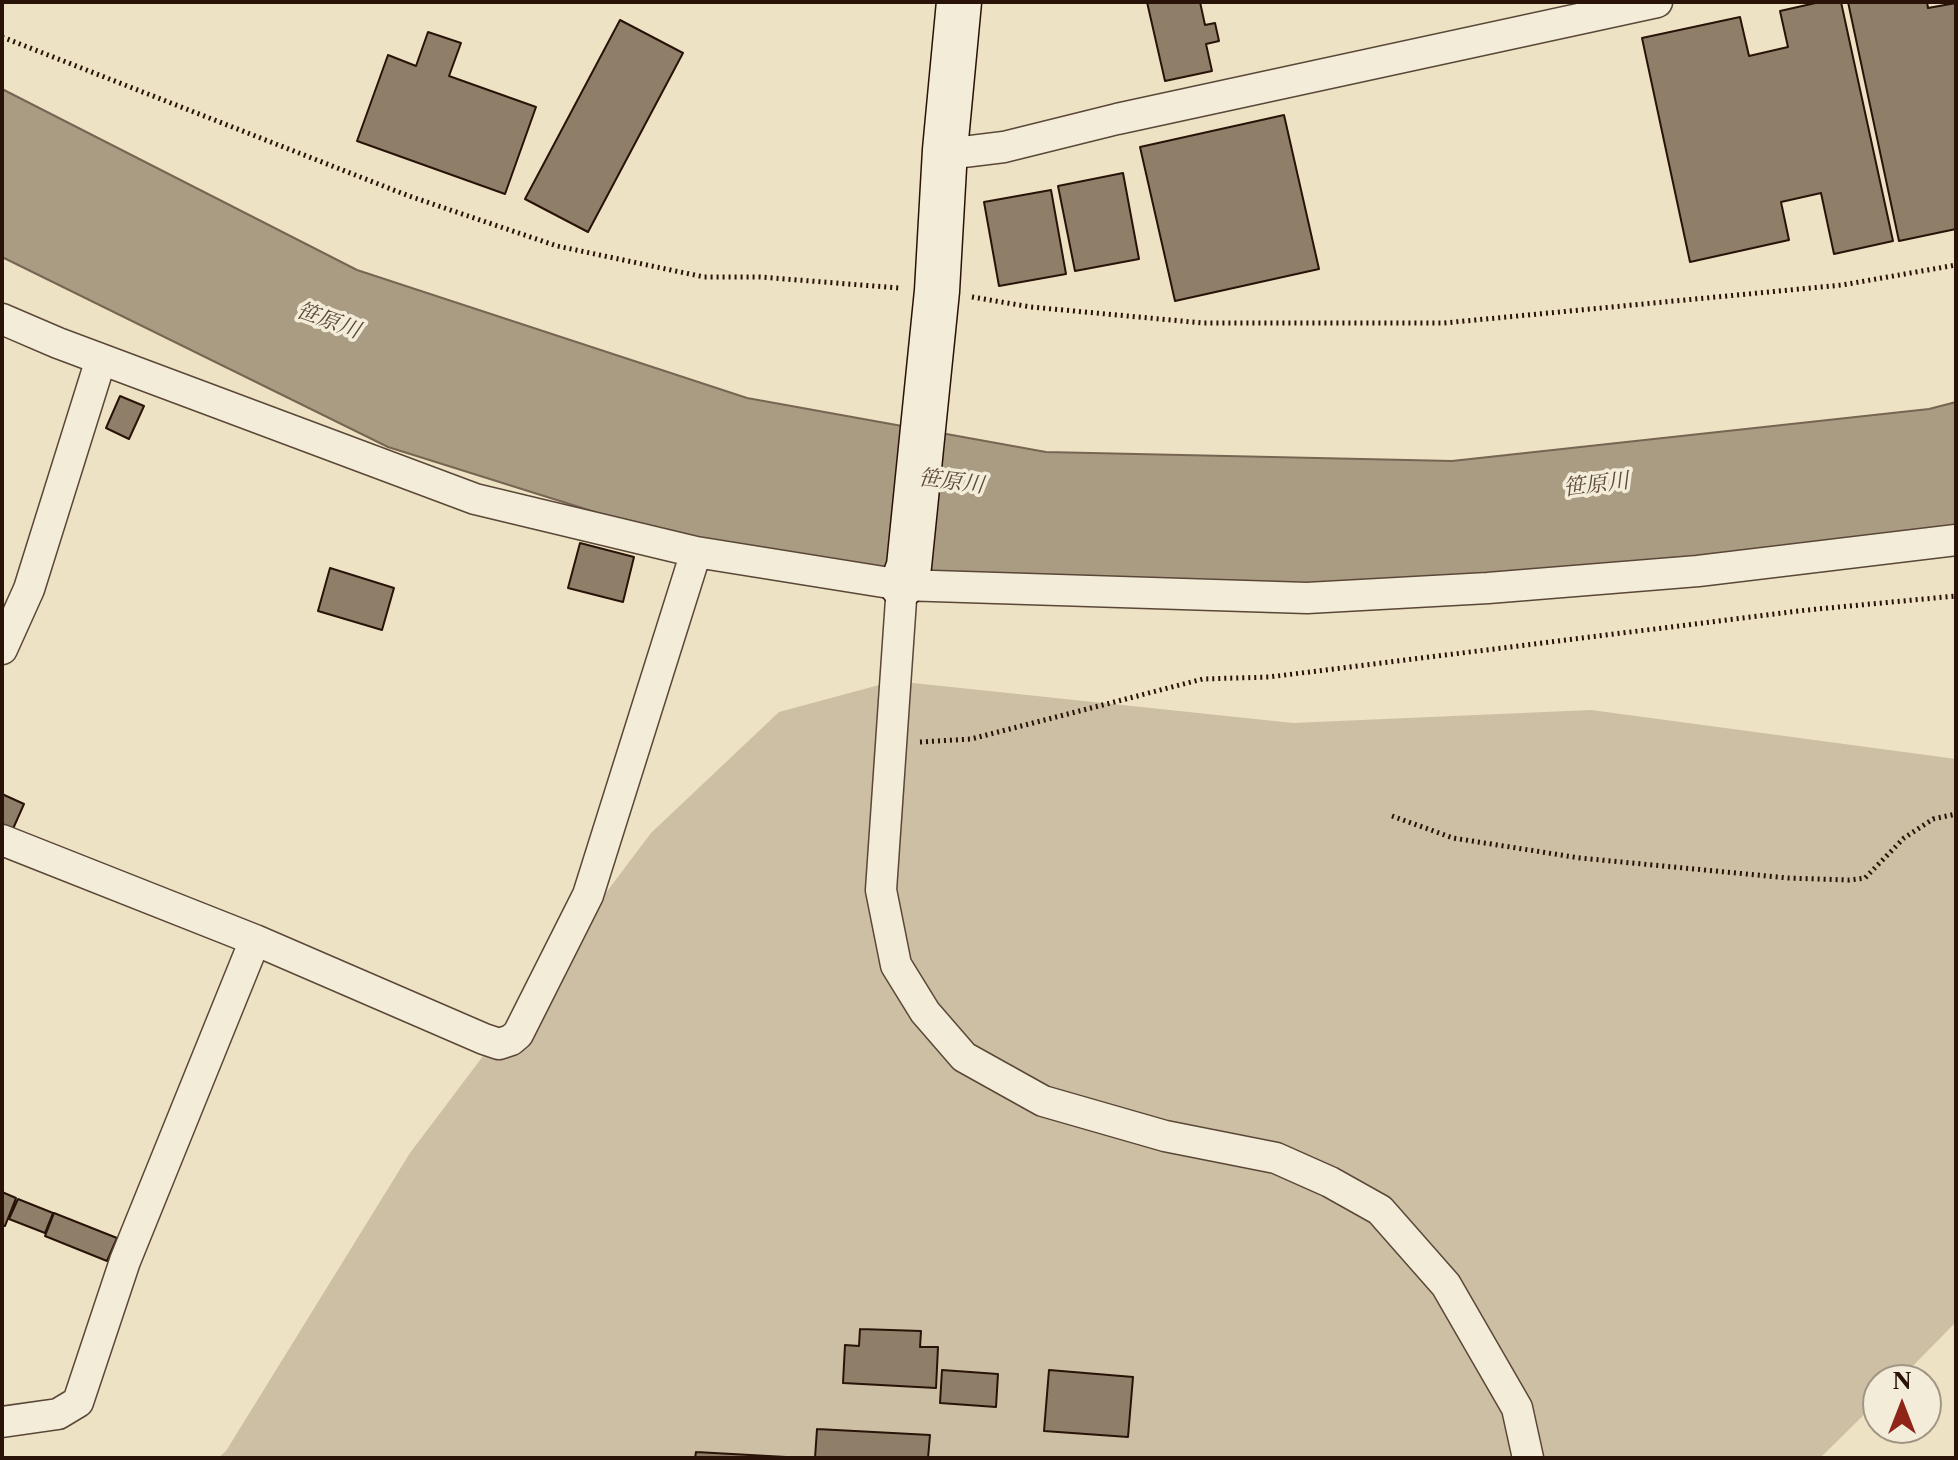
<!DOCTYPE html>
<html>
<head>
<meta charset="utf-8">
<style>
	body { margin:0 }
	#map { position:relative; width:1958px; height:1460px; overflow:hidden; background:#ede2c3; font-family:"Libre Caslon Text",serif }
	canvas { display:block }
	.frame { position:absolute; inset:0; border:4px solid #291308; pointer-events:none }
	.north { position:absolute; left:1862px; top:1364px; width:80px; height:80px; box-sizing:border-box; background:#f3ecd8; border:2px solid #a29585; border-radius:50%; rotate:0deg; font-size:22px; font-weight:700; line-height:32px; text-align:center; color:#291308 }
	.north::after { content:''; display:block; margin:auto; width:28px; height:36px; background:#8f2418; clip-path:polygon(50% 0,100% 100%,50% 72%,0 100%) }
</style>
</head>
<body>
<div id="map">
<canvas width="1958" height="1460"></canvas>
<div class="frame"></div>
<div class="north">N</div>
</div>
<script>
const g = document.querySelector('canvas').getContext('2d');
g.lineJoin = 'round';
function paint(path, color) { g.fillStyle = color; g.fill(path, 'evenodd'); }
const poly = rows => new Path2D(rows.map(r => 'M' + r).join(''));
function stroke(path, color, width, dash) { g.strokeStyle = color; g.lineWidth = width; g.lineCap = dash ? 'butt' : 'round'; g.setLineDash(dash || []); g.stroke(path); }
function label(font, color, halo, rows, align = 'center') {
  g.font = font + ' "Libre Caslon Text","Noto Serif JP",serif'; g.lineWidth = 7; g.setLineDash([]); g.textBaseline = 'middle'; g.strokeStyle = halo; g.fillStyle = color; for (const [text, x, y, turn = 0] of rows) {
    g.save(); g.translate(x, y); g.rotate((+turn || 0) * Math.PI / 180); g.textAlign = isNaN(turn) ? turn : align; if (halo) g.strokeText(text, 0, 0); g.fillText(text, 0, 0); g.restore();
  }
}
const green = poly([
	[894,681,1293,723,1591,710,1956,759,1956,1322,1899,1380,1878,1380,1878,1401,1820,1458,218,1458,226,1451,410,1153,651,833,779,712]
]);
const water = poly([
	[2,89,357,270,747,398,1046,452,1452,461,1929,409,1956,402,1956,529,1565,583,1048,601,700,545,388,447,2,257,2,89]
]);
const building = poly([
	[1147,2,1200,2,1205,25,1215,23,1219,41,1206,44,1212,71,1165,81,1147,2],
	[1820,2,1841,2,1893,241,1834,254,1821,193,1781,202,1789,240,1690,262,1642,38,1740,17,1749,56,1788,47,1780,11,1820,2],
	[1848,2,1927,2,1928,8,1956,3,1956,229,1899,241,1848,2],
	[620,20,683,53,588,232,525,199,620,20],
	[428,32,461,43,449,76,536,107,505,194,357,141,388,55,416,66,428,32],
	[1284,115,1319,269,1175,301,1140,147,1284,115],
	[1123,173,1139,259,1075,271,1058,186,1123,173],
	[1051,190,1066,274,999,286,984,202,1051,190],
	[120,396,144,406,129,439,106,428,120,396],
	[580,543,634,557,623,602,568,588,580,543],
	[330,568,394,588,382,630,318,611,330,568],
	[2,794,24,804,12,831,2,827,2,794],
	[2,1192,16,1198,5,1226,2,1225,2,1192],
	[18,1199,53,1213,45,1233,9,1219,18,1199],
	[54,1213,117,1238,107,1261,45,1236,54,1213],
	[860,1329,921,1331,920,1347,938,1347,936,1388,843,1383,845,1345,859,1346,860,1329],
	[942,1370,998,1374,996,1407,940,1403,942,1370],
	[1049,1370,1133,1377,1128,1437,1044,1431,1049,1370],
	[817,1429,930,1435,928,1458,815,1458,817,1429],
	[696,1452,804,1458,695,1458,696,1452]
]);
const path = poly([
	[2,37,409,196,557,246,704,277,760,277,899,288],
	[972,297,1031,307,1203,323,1444,323,1842,285,1956,265],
	[920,742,971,739,1203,679,1269,677,1807,610,1956,596],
	[1392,816,1453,838,1580,858,1788,878,1849,880,1865,878,1904,838,1933,819,1956,814]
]);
const street = poly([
	[945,150,963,152,1004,147,1117,119,1657,2],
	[2,319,58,343,475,499,696,552,902,585,1307,598,1488,588,1698,571,1956,540],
	[902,585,881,890,896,965,925,1012,964,1057,1043,1101,1165,1136,1276,1158,1330,1182,1380,1210,1446,1285,1517,1408,1528,1458],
	[2,649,29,589,101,359],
	[2,840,255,940,484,1039,499,1044,511,1040,518,1034,588,895,696,552],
	[2,1422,58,1414,78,1402,125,1261,255,940]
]);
const secondary = poly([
	[902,585,909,566,937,291,945,150,959,2]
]);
const waterNames = [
	["笹原川",328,321,20],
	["笹原川",951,482,7],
	["笹原川",1596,485,-7]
];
paint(green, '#ccbfa3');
paint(water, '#aa9c83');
stroke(water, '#766552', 2);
paint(building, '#8f7f69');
stroke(building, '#291308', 2);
stroke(street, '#5a4737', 33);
stroke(secondary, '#291308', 47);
stroke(path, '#291308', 5, [2, 4]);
stroke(street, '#f3ecd8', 30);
stroke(secondary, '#f3ecd8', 44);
label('italic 22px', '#5d4a39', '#f3ecd8', waterNames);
</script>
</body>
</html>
